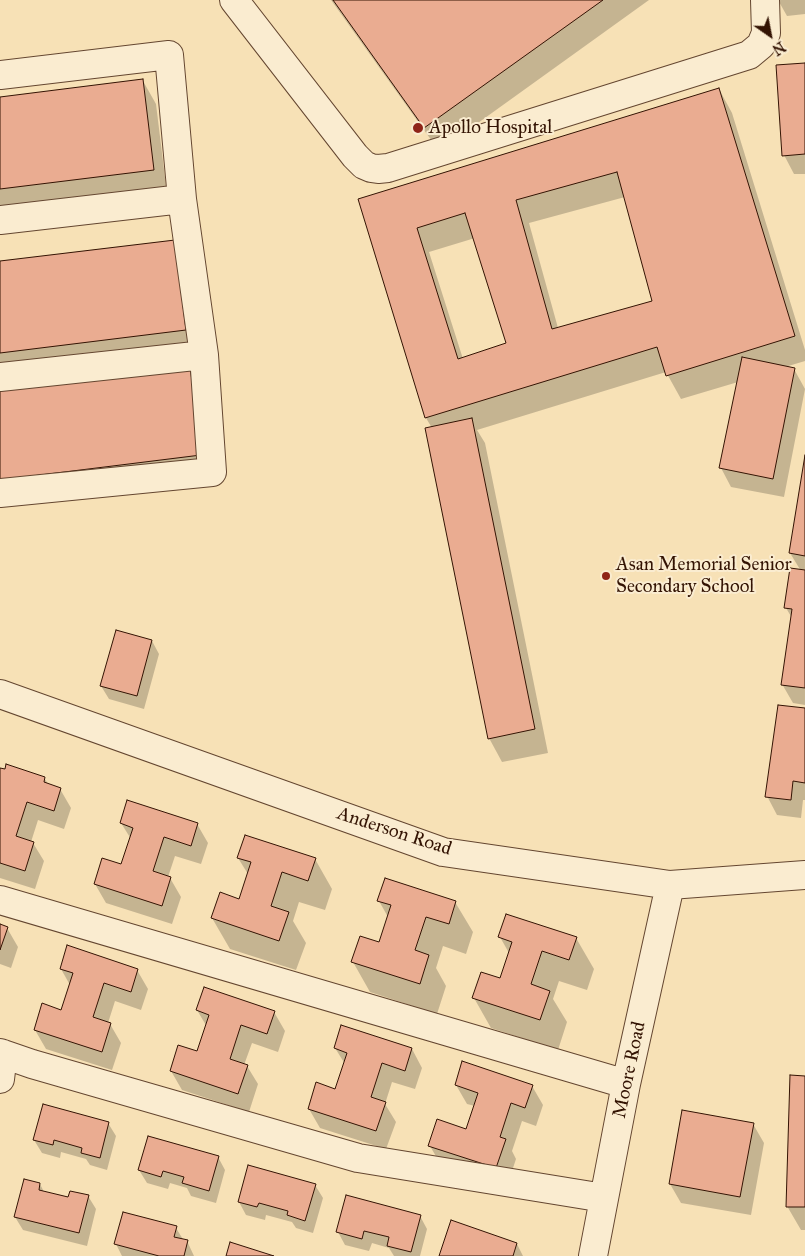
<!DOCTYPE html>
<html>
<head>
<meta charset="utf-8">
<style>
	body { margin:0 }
	#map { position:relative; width:805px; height:1256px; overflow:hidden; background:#f7e1b6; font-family:"IM FELL Great Primer",serif }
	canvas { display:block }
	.north { position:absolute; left:745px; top:10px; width:50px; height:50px; -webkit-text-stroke:4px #faecd0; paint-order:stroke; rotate:147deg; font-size:14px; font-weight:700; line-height:20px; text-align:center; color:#331303 }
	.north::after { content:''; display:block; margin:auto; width:18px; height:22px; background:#331303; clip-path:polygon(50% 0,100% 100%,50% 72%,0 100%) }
</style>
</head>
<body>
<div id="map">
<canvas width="805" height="1256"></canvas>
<div class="north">N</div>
</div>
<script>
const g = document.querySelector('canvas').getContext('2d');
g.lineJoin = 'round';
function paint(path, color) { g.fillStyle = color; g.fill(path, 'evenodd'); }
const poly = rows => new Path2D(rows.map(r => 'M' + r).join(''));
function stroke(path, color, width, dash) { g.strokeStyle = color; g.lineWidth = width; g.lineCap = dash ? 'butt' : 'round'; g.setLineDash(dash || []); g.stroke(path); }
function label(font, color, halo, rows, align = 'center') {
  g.font = font + ' "IM FELL Great Primer",serif'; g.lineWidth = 4; g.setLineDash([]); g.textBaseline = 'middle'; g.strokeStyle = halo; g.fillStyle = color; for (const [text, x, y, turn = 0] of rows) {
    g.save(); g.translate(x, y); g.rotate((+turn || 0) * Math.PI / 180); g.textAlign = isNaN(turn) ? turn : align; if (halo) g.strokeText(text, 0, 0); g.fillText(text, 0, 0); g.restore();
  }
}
const shadow = poly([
	[331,0,649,0,439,151],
	[778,0,805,0,805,14,787,16],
	[805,64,805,174,794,174,784,155],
	[143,81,156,104,167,194,0,214,0,98],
	[719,89,732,113,805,350,805,361,785,367,794,369,805,389,784,497,731,487,721,468,738,382,681,399,666,372,477,430,485,443,548,753,502,762,489,738,432,428,426,418,360,200],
	[625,197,653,301,558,328,529,223],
	[475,238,508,344,463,359,429,252],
	[174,241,199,354,0,378,0,262],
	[190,366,203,390,214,479,0,505,0,389],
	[805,463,805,705,793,703,782,684,792,618,786,608,801,571,790,553],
	[152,641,159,654,144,709,109,699,101,686],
	[805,710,805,800,803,800,801,818,777,815,767,796],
	[0,769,44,778,49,785,60,789,71,808,64,829,38,820,31,842,33,843,44,861,35,889,0,878],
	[121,823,197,824,208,843,201,864,175,856,168,877,170,878,181,897,172,924,106,903,95,884,122,865,131,839],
	[238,858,315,859,332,889,325,910,299,902,293,921,306,943,296,970,230,949,212,918,239,900,248,874],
	[379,901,455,902,473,932,466,954,443,946,436,968,446,986,437,1014,370,992,353,962,380,943,388,917],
	[0,926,7,928,18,947,11,968,0,964],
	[500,937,576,938,594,969,587,990,559,981,553,999,567,1022,558,1050,491,1028,474,998,501,979,509,953],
	[61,969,137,970,148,989,141,1010,115,1001,108,1023,110,1024,121,1043,112,1070,46,1049,35,1030,62,1011,70,985],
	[197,1010,274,1012,285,1031,278,1052,252,1043,244,1065,247,1066,258,1084,249,1112,182,1090,171,1071,198,1053,207,1027],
	[335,1048,412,1049,422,1068,415,1089,392,1082,385,1104,396,1122,386,1149,320,1128,309,1109,336,1090,345,1064],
	[805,1077,805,1230,801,1230,787,1206],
	[456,1085,532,1086,543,1105,536,1126,522,1121,512,1151,516,1159,507,1186,441,1165,430,1146,467,1131,475,1106,467,1104],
	[683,1112,753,1124,764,1143,751,1215,681,1203,670,1184],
	[108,1123,116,1136,107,1170,90,1165,86,1159,61,1152,60,1158,42,1153,34,1140],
	[218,1157,225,1170,216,1203,191,1196,187,1188,170,1183,168,1189,147,1183,139,1170],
	[40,1184,44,1192,69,1198,88,1196,96,1209,87,1246,23,1230,15,1217],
	[315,1185,323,1198,313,1233,296,1228,292,1222,266,1215,265,1220,246,1215,239,1202],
	[420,1216,427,1229,420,1256,394,1256,389,1248,372,1243,369,1251,345,1245,338,1232],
	[452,1222,517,1244,523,1256,440,1256],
	[176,1228,184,1241,187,1241,194,1256,122,1256,116,1244]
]);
const building = poly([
	[333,0,603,0,424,128,333,0],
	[805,63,805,154,782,156,776,65,805,63],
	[143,79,154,170,0,189,0,97,143,79],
	[719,88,795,336,666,376,657,347,425,418,358,199,719,88],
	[617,172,652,301,552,329,516,200,617,172],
	[465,213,506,343,458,359,417,228,465,213],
	[175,240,186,330,0,353,0,261,175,240],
	[742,357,795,368,773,479,719,468,742,357],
	[190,365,201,455,0,480,0,388,190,365],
	[472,418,535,729,488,739,425,428,472,418],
	[805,455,805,556,789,553,805,455],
	[790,568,805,570,805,688,781,685,792,609,784,608,790,568],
	[116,630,152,640,137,696,100,686,116,630],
	[778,705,805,708,805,783,793,781,791,800,765,797,778,705],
	[6,764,45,777,44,782,61,788,54,811,27,802,16,836,34,842,25,871,0,863,0,768,5,769,6,764],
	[127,800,198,823,191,846,164,837,153,871,171,877,162,906,94,884,102,858,121,864,133,828,120,823,127,800],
	[245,835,316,858,308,881,282,872,271,906,289,912,279,941,211,918,220,892,239,899,251,862,237,858,245,835],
	[385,878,456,901,449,924,426,917,415,950,429,955,420,984,351,962,360,936,379,942,391,905,377,901,385,878],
	[506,914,577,937,569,960,542,951,531,984,550,991,540,1020,472,998,481,972,500,978,512,942,498,937,506,914],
	[0,924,8,927,0,950,0,924],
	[67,945,138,969,131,992,104,983,93,1017,111,1023,102,1052,34,1030,42,1003,61,1010,73,973,60,969,67,945],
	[204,987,275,1011,267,1034,241,1025,230,1059,248,1065,238,1094,170,1071,178,1045,197,1051,209,1015,196,1010,204,987],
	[341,1025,412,1048,405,1071,382,1063,371,1097,386,1102,376,1131,308,1109,316,1082,335,1089,347,1053,334,1048,341,1025],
	[462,1061,533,1085,525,1108,511,1103,500,1137,506,1139,496,1168,428,1146,437,1119,466,1129,478,1093,455,1085,462,1061],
	[790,1075,805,1076,805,1207,786,1207,790,1075],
	[43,1104,109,1122,100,1158,81,1153,82,1148,54,1140,53,1145,33,1140,43,1104],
	[682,1110,754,1123,740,1197,669,1184,682,1110],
	[148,1136,219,1156,209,1191,182,1183,184,1177,163,1171,161,1177,138,1170,148,1136],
	[248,1165,316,1184,305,1221,287,1215,288,1211,259,1203,257,1207,238,1202,248,1165],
	[24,1179,40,1183,39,1190,68,1197,70,1191,89,1195,79,1233,14,1217,24,1179],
	[346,1195,421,1215,411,1252,387,1246,389,1237,364,1231,362,1239,336,1232,346,1195],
	[123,1212,177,1226,174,1237,188,1240,184,1256,159,1256,114,1244,123,1212],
	[451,1220,517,1243,513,1256,439,1256,451,1220],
	[230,1242,274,1256,226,1256,230,1242]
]);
const minor = poly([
	[234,0,355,156,364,165,371,168,378,169,388,168,749,55,761,45,766,33,765,0],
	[0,75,169,55,182,199,204,355,212,472,0,493],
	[0,220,182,199],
	[0,377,204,355],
	[0,694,443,852,670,885,805,875],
	[0,900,626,1084],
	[0,1053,32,1064,358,1158,604,1198],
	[0,1079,3,1054],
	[593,1256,626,1084,670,885]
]);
const markers = [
	[418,128,6,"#8f2418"],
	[606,576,5,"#8f2418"]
];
const poiNames = [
	["Apollo Hospital",429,128],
	["Asan Memorial Senior",616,565],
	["Secondary School",616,587]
];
const streetNames = [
	["Anderson Road",394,832,18],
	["Moore Road",630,1070,-78]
];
paint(shadow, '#0003');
paint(building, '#eaac91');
stroke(building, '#331303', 1);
stroke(minor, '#644630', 30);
stroke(minor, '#faecd0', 28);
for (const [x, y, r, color] of markers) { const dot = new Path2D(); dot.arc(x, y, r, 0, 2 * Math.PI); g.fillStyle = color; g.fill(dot); stroke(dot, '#faecd0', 2); }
label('19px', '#331303', '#faecd0', poiNames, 'left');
label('19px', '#331303', '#faecd0', streetNames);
</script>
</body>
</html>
